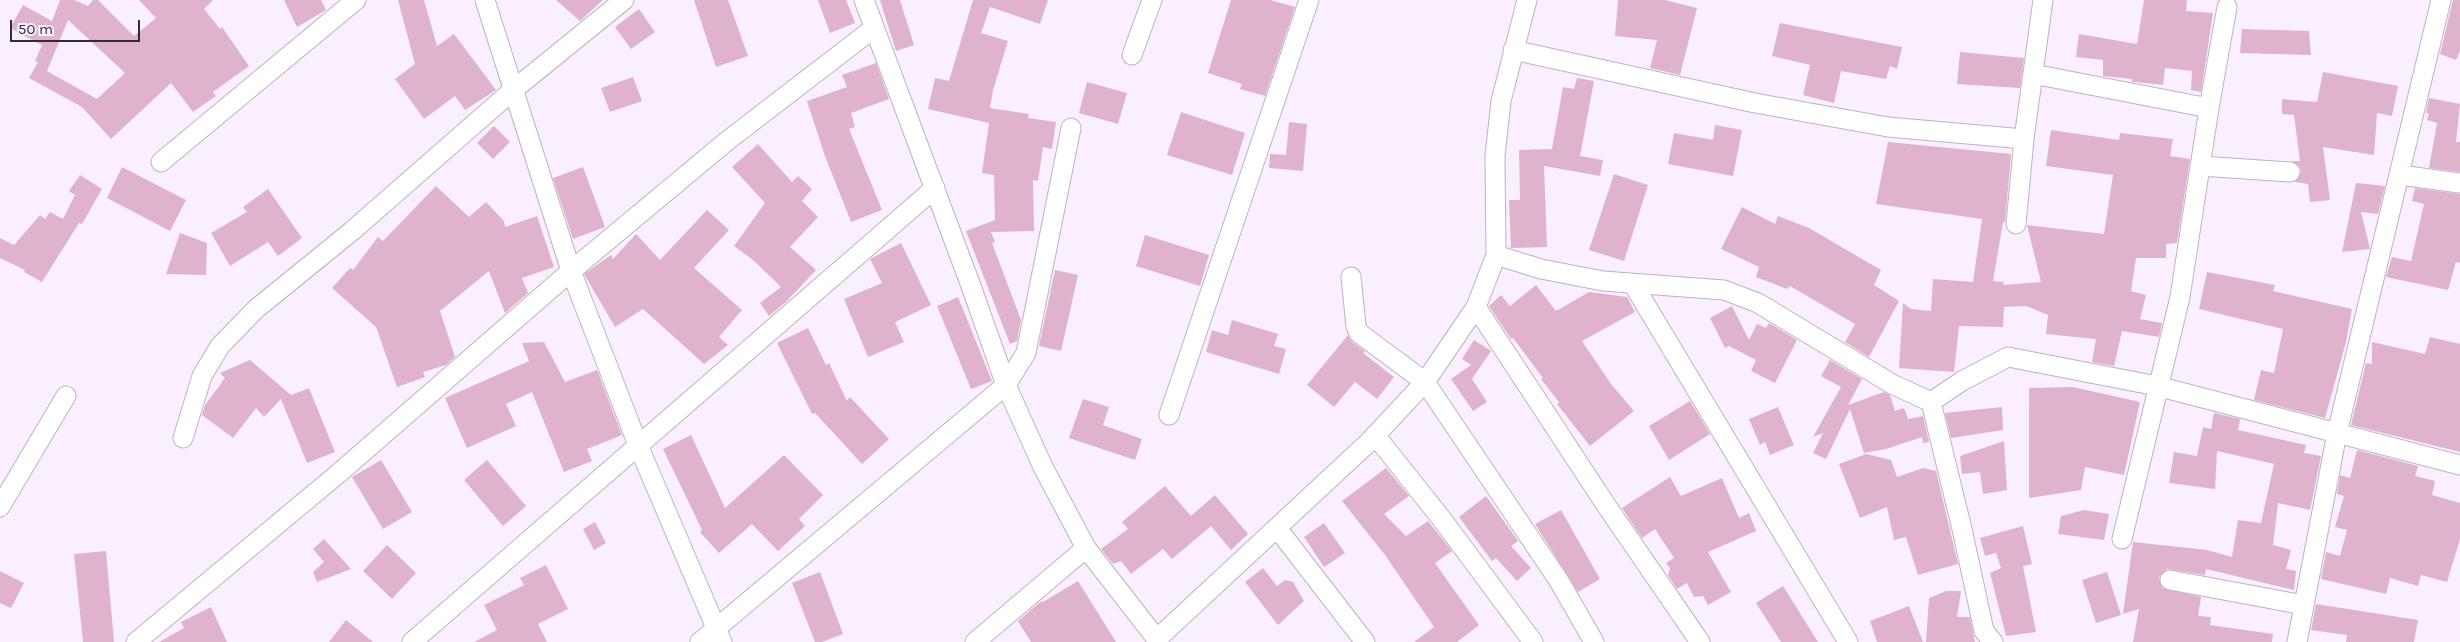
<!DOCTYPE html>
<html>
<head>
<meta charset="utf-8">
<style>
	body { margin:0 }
	#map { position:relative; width:2460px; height:642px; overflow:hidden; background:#f9effe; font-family:Karla,sans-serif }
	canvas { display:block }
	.scale { position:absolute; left:10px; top:20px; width:130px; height:22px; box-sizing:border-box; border:2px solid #312d33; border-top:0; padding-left:6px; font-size:15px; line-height:18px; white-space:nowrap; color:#312d33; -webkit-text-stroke:4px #f9effe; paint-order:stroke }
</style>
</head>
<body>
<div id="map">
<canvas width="2460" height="642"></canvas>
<div class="scale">50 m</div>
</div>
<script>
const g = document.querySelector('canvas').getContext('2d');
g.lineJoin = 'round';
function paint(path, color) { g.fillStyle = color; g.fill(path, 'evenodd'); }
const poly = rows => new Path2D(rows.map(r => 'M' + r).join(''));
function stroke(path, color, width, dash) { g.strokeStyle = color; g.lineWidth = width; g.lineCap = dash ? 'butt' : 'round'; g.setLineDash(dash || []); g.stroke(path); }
const building = poly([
	[60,0,74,0,88,6,93,0,98,0,134,36,156,18,139,0,213,0,204,9,220,29,222,27,249,66,213,92,216,96,193,112,171,83,111,139,82,107,29,78,38,62,35,61,42,45,10,28,23,5,52,21],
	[68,20,125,73,97,99,47,71],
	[284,0,321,0,326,10,297,27],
	[398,0,424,0,437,46,454,34,496,90,465,110,455,96,424,119,395,79,415,64],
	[556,0,603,0,580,21],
	[694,0,728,0,748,56,716,67],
	[818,0,846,0,855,23,830,33],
	[880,0,900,0,914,45,896,51],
	[973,0,1048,0,1040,24,990,7,981,33,1008,41,993,90,990,108,1029,114,1028,118,1056,122,1052,149,1043,147,1038,181,1033,180,1034,231,991,232,995,242,992,243,1021,320,1017,341,1010,344,966,231,995,220,994,175,982,173,989,123,928,109,935,78,949,81],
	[1231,0,1270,0,1295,7,1265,96,1240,89,1242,84,1208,73],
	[1618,0,1665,0,1697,8,1680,75,1650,68,1657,40,1615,36],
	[2144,0,2187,0,2186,11,2213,13,2201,92,2191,90,2192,71,2165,68,2163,85,2136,82,2132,82,2132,79,2103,76,2103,60,2076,57,2079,34,2137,44],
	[2453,0,2460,0,2460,51,2456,60,2440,54],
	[639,9,655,32,631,49,615,27],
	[1780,23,1902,47,1897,69,1890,66,1886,79,1841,71,1834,103,1803,95,1810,65,1772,56],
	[2242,29,2309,31,2311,55,2240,53],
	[1960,52,2024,58,2020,88,1957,84],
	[876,63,889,99,851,113,855,127,849,129,882,210,851,222,825,156,807,101,847,87,842,75],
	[2323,72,2398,86,2392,116,2377,113,2374,155,2323,147,2330,200,2310,202,2308,184,2295,182,2301,172,2300,167,2292,161,2300,161,2294,115,2282,114,2282,99,2317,102],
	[633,77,642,101,610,112,601,88],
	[1577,78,1594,81,1580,156,1603,160,1600,176,1544,166,1547,247,1511,248,1509,200,1520,200,1519,150,1552,149,1563,87,1574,89],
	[1087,82,1127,93,1118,124,1079,113],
	[2429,98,2460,104,2456,142,2460,142,2460,172,2429,168,2437,123,2427,120,2429,113,2426,113],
	[1181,112,1245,133,1232,175,1167,155],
	[1289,122,1307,124,1303,171,1269,168,1270,154,1286,155],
	[1715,125,1742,130,1733,176,1668,164,1674,133,1713,140],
	[494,126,510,142,493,159,477,143],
	[2051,130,2119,140,2120,133,2173,139,2170,156,2190,159,2177,243,2166,244,2166,258,2136,258,2131,291,2146,295,2140,319,2162,323,2159,337,2122,331,2114,366,2092,362,2096,339,2046,334,2048,315,2026,306,2004,307,2003,327,1959,326,1954,372,1899,368,1903,303,1911,309,1931,311,1933,279,1973,282,1982,219,1876,204,1888,142,2011,154,2005,222,2003,222,1993,281,2004,282,2003,285,2041,282,2027,225,2104,234,2113,175,2046,166],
	[758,144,792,182,798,176,812,189,802,201,818,217,790,247,816,270,787,301,769,316,760,303,781,287,753,260,734,246,765,203,732,167],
	[122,167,186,200,170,231,107,198],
	[583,167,605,227,573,239,553,178],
	[1614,174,1648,185,1624,261,1589,250],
	[80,175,102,189,82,224,79,223,42,282,24,272,25,270,0,258,0,238,14,245,40,215,45,219,50,212,63,219,75,195,69,191],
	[2356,183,2385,186,2378,214,2361,212,2370,249,2342,252],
	[436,186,469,217,486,202,504,221,505,227,537,216,554,267,522,278,528,293,505,313,489,271,440,311,455,357,446,365,423,372,425,377,397,387,376,327,332,288,350,268,353,270,378,237,383,241],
	[2415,188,2460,194,2460,263,2456,262,2448,290,2386,277,2392,257,2411,261,2424,204,2412,201],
	[268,189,302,238,278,256,268,242,230,266,211,233,247,212,243,207],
	[1742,207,1775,224,1778,216,1809,228,1881,270,1874,285,1899,301,1869,357,1845,342,1855,324,1790,286,1787,289,1756,277,1759,267,1721,249],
	[707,210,729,230,694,268,742,310,719,337,728,345,704,364,643,309,615,327,584,274,611,255,613,259,636,234,660,260],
	[180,233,207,243,206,275,166,274],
	[1145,235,1209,255,1200,286,1136,266],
	[901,243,931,305,895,322,904,342,868,357,844,299,882,283,870,259],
	[1055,270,1078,275,1061,351,1039,346],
	[2207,272,2275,285,2273,291,2352,309,2346,342,2325,418,2254,400,2261,370,2274,373,2283,329,2199,309],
	[1536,285,1556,311,1589,292,1627,297,1635,312,1582,341,1611,384,1634,411,1590,446,1557,404,1559,402,1541,379,1543,378,1513,338,1511,339,1489,306,1501,295,1510,306],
	[958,297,992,381,971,389,937,306],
	[1732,306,1749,340,1757,324,1766,328,1769,323,1797,340,1775,383,1751,371,1756,360,1729,346,1725,348,1710,318],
	[1232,320,1278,334,1274,346,1286,349,1279,374,1206,352,1212,330,1228,335],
	[808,328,826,365,829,363,847,401,850,397,889,439,862,464,815,413,812,414,777,343],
	[1348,335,1352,342,1365,351,1363,353,1394,377,1377,399,1355,382,1334,407,1307,385],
	[2430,337,2460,344,2460,452,2351,425,2366,363,2372,364,2372,342,2425,354],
	[1474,340,1491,351,1472,379,1487,402,1473,411,1451,379,1471,365,1462,359],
	[544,342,565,382,597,370,622,435,587,449,592,461,564,472,532,392,506,404,516,426,467,448,445,398,529,361,522,343],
	[250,360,291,395,309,388,335,452,307,463,281,399,264,417,256,408,233,438,202,415,205,405,225,378,220,373],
	[1830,360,1862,379,1848,405,1884,392,1890,395,1895,411,1904,408,1908,419,1923,416,1929,442,1923,443,1922,437,1886,449,1864,453,1850,409,1826,459,1813,453,1823,433,1813,437,1841,387,1821,376],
	[2073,387,2140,402,2124,475,2085,467,2081,490,2029,498,2029,388],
	[1083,399,1109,407,1103,425,1142,439,1135,460,1069,438],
	[1690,401,1710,434,1669,460,1649,426],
	[1778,407,1794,445,1770,455,1765,442,1760,445,1749,419],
	[2002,407,2003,430,1951,438,1945,413],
	[2214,413,2240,419,2238,430,2306,445,2304,453,2321,456,2310,510,2278,503,2273,545,2291,550,2286,569,2296,571,2294,590,2206,569,2205,575,2167,569,2159,577,2162,588,2201,597,2198,616,2211,617,2210,625,2273,634,2272,642,2133,642,2139,609,2123,614,2133,542,2207,550,2232,557,2238,520,2261,523,2274,464,2217,451,2215,489,2169,483,2174,452,2197,456,2203,427,2211,429],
	[691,435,725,508,784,455,823,495,799,519,805,526,778,551,752,524,719,553,700,532,702,530,663,449],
	[2004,441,2007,490,1983,494,1980,472,1962,474,1960,456],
	[2357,450,2418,466,2415,476,2435,481,2432,495,2460,503,2460,539,2447,582,2421,575,2418,586,2390,578,2386,594,2321,579,2326,552,2340,556,2347,530,2335,527,2344,496,2337,494,2340,475,2350,478],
	[1866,454,1891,460,1897,477,1923,468,1936,471,1958,564,1918,575,1906,537,1894,540,1887,507,1860,518,1839,464],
	[381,460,412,512,383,529,352,477],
	[487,460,526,506,503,526,464,480],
	[1386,468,1409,496,1384,514,1406,536,1428,521,1452,551,1435,563,1479,625,1457,642,1414,642,1434,627,1385,555,1342,501],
	[1670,477,1681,496,1722,478,1739,518,1749,513,1756,531,1708,552,1731,592,1708,605,1703,596,1694,597,1687,583,1677,589,1668,575,1670,568,1666,563,1674,558,1655,529,1642,538,1622,508],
	[1165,486,1191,516,1215,495,1248,534,1231,550,1211,526,1172,559,1163,549,1131,574,1121,561,1113,564,1101,549,1128,529,1122,522],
	[1486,496,1518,541,1511,546,1531,568,1517,581,1496,558,1492,561,1459,517],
	[1561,510,1600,579,1578,592,1535,524],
	[2084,510,2109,514,2104,540,2058,534,2061,516],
	[595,522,606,543,594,550,583,529],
	[1324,523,1345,553,1324,567,1304,537],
	[2023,526,2032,564,2023,566,2036,632,2006,636,1990,573,2001,568,1996,553,1985,556,1980,538],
	[324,539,351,569,317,582,313,572,324,562,313,549],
	[387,545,416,573,392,599,363,571],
	[106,551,114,642,83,642,74,554],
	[546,565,568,609,538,624,547,642,474,642,497,630,484,605,524,585,520,578],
	[1263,568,1277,586,1285,580,1293,582,1304,601,1278,625,1245,582],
	[0,571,24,583,11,608,0,603],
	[820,572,843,634,822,642,815,642,792,583],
	[2107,572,2121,615,2096,623,2082,580],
	[1078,581,1116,642,1031,642,1018,621,1039,603,1042,601,1043,602],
	[1783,586,1818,642,1781,642,1756,603],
	[1946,591,1961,591,1957,617,1970,617,1975,642,1926,642,1929,598],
	[2316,604,2418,620,2414,642,2346,642,2347,635,2311,630],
	[1909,606,1923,642,1877,642,1870,621],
	[211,607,227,642,159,642,184,628,181,622],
	[346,620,373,642,329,642]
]);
const minor = poly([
	[485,0,571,271,638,445,722,642],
	[864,0,971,286,1006,385,1043,467,1086,548,1159,642],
	[1513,50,1755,103,1888,127,2024,139],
	[1132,55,1152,0],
	[2033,74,2209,108,2180,297,2122,539],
	[2209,108,2227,7],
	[161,162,356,0],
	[2200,166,2290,172],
	[2400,175,2460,183],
	[2016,224,2024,139,2043,0],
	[1496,255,1541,269,1603,281,1724,290,1758,303,1892,384,1931,402],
	[1351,277,1356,326,1359,333,1425,382,1559,581,1594,642],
	[1633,284,1848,642],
	[1476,307,1606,505,1700,642],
	[1931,402,1962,381,2008,357,2157,386,2460,465],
	[1931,402,1962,529,1984,631,1993,642],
	[1169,415,1309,0],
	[1375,435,1444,522,1533,642],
	[183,438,202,376,220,346,256,309,352,231,512,91,624,0],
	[0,507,66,396],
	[1277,528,1365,642],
	[2170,580,2304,605],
	[1157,639,1369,442,1425,382,1476,307,1496,255,1495,156,1501,101,1527,0],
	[136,642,339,473,571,271,727,141,874,28],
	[412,642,935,188],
	[700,642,1006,385,1026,353,1071,128],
	[975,642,1086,548],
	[2297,642,2337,433,2441,0]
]);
paint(building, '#e0b3cd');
stroke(minor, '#beb2c4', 21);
stroke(minor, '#fff', 19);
</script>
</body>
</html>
